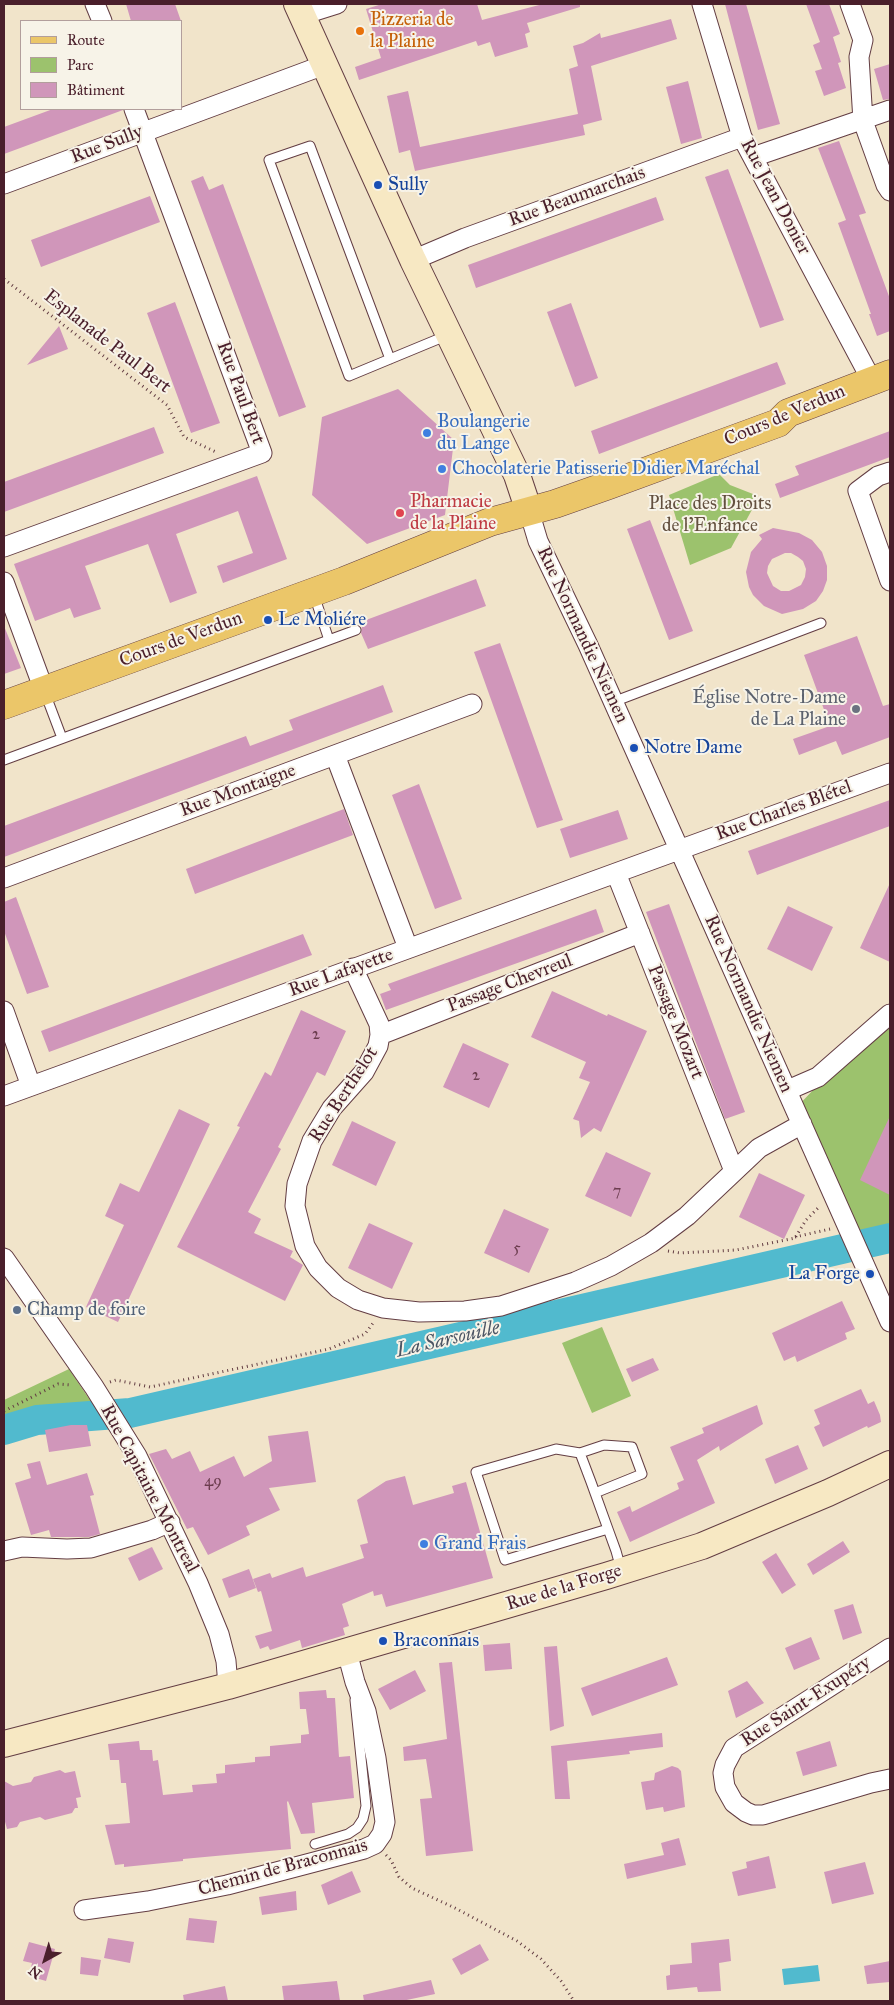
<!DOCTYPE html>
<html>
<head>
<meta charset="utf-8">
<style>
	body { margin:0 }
	#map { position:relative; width:894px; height:2005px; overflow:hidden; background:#f1e4ca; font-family:"IM FELL Great Primer",serif }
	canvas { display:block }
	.frame { position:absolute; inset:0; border:5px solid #4a1f2b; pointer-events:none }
	.legend { position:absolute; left:20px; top:20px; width:162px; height:90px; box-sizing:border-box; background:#f7f3e8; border:1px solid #b29e9c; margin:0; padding:6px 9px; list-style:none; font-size:15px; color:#4a1f2b }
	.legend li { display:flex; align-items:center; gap:10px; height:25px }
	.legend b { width:25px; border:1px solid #b29e9c }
	.north { position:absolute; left:20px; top:1935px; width:50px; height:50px; -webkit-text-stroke:4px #f7f3e8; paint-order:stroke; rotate:219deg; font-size:14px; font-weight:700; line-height:20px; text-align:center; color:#4a1f2b }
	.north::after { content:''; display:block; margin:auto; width:18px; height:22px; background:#4a1f2b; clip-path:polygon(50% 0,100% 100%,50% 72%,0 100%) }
</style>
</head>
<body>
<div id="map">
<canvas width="894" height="2005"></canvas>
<div class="frame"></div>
<ul class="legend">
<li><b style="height:6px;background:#ebc669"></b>Route</li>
<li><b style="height:14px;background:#9cc26d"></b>Parc</li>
<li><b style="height:14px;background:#d096ba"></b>Bâtiment</li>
</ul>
<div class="north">N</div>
</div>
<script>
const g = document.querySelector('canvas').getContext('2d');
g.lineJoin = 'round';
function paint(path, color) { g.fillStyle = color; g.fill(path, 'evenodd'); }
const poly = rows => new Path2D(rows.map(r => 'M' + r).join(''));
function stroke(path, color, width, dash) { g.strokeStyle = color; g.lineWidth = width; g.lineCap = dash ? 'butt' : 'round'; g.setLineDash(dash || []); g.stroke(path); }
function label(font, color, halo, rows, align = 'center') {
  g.font = font + ' "IM FELL Great Primer",serif'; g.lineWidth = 4; g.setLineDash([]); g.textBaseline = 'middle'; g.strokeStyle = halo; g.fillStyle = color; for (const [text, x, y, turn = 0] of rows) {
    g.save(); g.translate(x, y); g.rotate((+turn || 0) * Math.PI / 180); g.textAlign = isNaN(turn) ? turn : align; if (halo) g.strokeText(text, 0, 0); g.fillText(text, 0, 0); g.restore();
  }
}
const green = poly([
	[719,474,730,485,753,494,754,506,731,548,690,565,669,495],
	[890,1014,890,1228,851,1231,796,1108,852,1049],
	[602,1327,631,1396,592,1413,562,1343],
	[69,1369,98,1412,38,1418,4,1435,4,1400]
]);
const water = poly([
	[818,1965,820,1981,784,1985,782,1969]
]);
const river = poly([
	[4,1430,37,1420,130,1413,890,1238]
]);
const building = poly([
	[126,4,175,4,181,21,131,21],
	[382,4,477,4,482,20,543,4,580,4,580,7,527,23,530,32,525,34,528,47,495,57,490,42,478,46,476,41,359,80,355,67,381,58,366,9],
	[725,4,746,4,780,124,758,130],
	[806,4,829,4,840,34,833,37,841,62,838,63,846,88,824,96,815,71,822,69,813,45,820,42],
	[671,19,677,39,591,66,602,120,583,125,585,135,415,171,410,150,399,153,387,96,408,91,420,147,578,114,569,69,578,66,573,46,583,43,600,33,601,38],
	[890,64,890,99,883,100,874,69],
	[688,81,702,138,681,144,666,87],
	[53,109,123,109,123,110,4,154,4,127],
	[839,141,866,213,859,215,890,299,890,331,877,336,869,314,871,314,838,223,846,220,818,148],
	[728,169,784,320,760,328,705,177],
	[203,176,209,190,223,184,306,407,279,417,191,181],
	[150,196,160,222,41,267,31,240],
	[656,197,664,220,476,288,468,265],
	[175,302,220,423,191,433,147,313],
	[571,303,598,378,575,387,547,312],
	[59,326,68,349,27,365],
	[777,362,786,384,599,454,591,431],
	[398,389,454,440,445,515,367,544,312,495,322,417],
	[154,427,164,453,4,512,4,482],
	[890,431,890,457,780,498,775,484,799,475,795,466],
	[257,476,287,559,223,583,217,566,253,553,238,511,176,534,197,593,170,603,148,544,85,566,101,609,74,618,70,608,35,621,14,564],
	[650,520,693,631,669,640,627,529],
	[773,528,799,533,812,540,822,552,827,566,827,580,823,591,816,601,803,609,782,614,764,606,753,595,749,587,746,572,751,552,762,539,759,535],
	[785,553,791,553,798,557,803,561,806,569,805,577,801,585,789,591,781,591,773,586,767,573,768,566,772,559],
	[476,579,486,606,368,649,361,633,362,627,358,623],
	[4,626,21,668,4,674],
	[857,636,883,706,890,704,890,737,842,755,836,741,799,755,793,739,830,726,804,655],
	[500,643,563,820,537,828,474,652],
	[383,685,393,712,4,857,4,826,246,736,250,746,293,730,289,720],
	[419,784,462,899,435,909,392,795],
	[890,800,890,826,757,875,748,851],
	[344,809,353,835,195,894,186,869],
	[618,810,628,839,570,858,560,829],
	[890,883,890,962,860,948],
	[16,897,49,987,27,994,4,931,4,902],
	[669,904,745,1112,725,1119,646,912],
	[788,906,833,927,812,971,767,949],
	[596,909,604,932,386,1010,380,994,391,990,388,984],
	[303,934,312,955,49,1052,41,1031],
	[552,991,607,1016,608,1014,647,1031,601,1132,594,1128,581,1138,579,1121,573,1119,590,1082,579,1078,586,1062,531,1037],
	[301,1010,346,1031,325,1076,317,1072,278,1147,281,1149,248,1212,261,1219,254,1233,293,1251,290,1257,303,1265,285,1301,177,1247,240,1127,237,1126,265,1072,271,1076],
	[463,1043,509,1064,489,1108,443,1087],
	[179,1109,210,1124,118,1322,86,1307,124,1225,105,1216,120,1183,139,1192],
	[890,1116,890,1195,860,1180],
	[352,1121,396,1142,376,1186,332,1165],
	[606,1152,651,1173,631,1217,585,1196],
	[759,1173,805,1195,784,1239,739,1217],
	[504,1209,549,1229,529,1273,484,1253],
	[369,1223,413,1243,392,1289,348,1268],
	[842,1301,855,1329,845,1333,847,1339,797,1362,795,1356,784,1361,772,1333],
	[653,1358,659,1370,632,1382,626,1369],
	[861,1389,868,1404,874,1401,880,1415,881,1422,868,1428,867,1426,823,1447,814,1427,820,1424,814,1410],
	[757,1405,763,1424,720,1451,719,1446,697,1460,715,1503,630,1542,617,1512,630,1506,632,1512,679,1489,677,1483,684,1480,670,1447,704,1433,702,1428],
	[71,1425,87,1425,91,1446,49,1452,45,1430],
	[308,1431,316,1482,269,1488,280,1510,246,1526,250,1535,208,1555,193,1527,187,1529,149,1454,166,1449,172,1459,190,1451,200,1472,234,1456,244,1477,272,1461,268,1436],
	[798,1445,808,1469,775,1484,765,1459],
	[40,1461,47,1485,87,1473,94,1495,90,1496,100,1534,89,1537,51,1537,49,1530,31,1535,15,1483,31,1478,27,1464],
	[405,1476,413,1505,454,1493,452,1486,466,1482,493,1578,386,1607,382,1594,374,1596,373,1591,342,1604,349,1626,343,1628,345,1635,302,1648,300,1640,270,1650,268,1646,260,1649,255,1636,272,1631,261,1591,258,1592,253,1579,270,1573,272,1578,303,1567,306,1577,364,1558,360,1545,368,1543,357,1500,386,1481],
	[843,1541,850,1552,813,1575,807,1564],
	[152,1547,163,1569,139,1581,128,1558],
	[776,1553,796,1585,782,1594,762,1562],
	[249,1569,256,1588,229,1598,222,1579],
	[853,1604,862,1633,843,1640,834,1610],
	[811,1637,820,1659,794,1670,785,1648],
	[510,1643,512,1669,485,1671,483,1645],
	[557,1646,564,1726,550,1731,544,1647],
	[667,1657,678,1685,592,1716,581,1688],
	[452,1662,473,1851,426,1856,420,1799,432,1798,426,1759,404,1761,403,1747,447,1739,439,1663],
	[415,1670,426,1691,390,1710,378,1689],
	[747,1681,764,1703,736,1718,728,1691],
	[326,1690,327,1698,335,1698,339,1757,350,1756,354,1798,312,1803,315,1833,301,1834,288,1801,287,1802,291,1849,183,1859,183,1861,124,1867,124,1864,115,1865,105,1825,130,1823,126,1783,121,1783,119,1760,110,1760,108,1744,139,1741,140,1750,152,1750,153,1761,158,1760,163,1795,193,1792,192,1785,217,1783,216,1774,225,1773,225,1765,255,1762,255,1757,270,1756,270,1746,301,1743,301,1735,309,1734,306,1709,300,1709,299,1692],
	[662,1733,663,1747,629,1751,630,1754,567,1761,570,1799,555,1799,551,1746],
	[830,1741,837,1766,803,1776,796,1752],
	[672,1766,678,1768,681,1771,685,1807,664,1812,663,1807,646,1810,641,1782,654,1780,655,1773],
	[60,1770,65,1773,75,1771,81,1797,76,1798,78,1808,75,1808,72,1813,45,1820,40,1817,20,1822,17,1827,7,1829,4,1818,4,1781,13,1786,31,1782,34,1777],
	[679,1838,686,1865,627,1879,624,1864,664,1855,661,1843],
	[769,1856,776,1888,738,1896,732,1872,747,1868,746,1862],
	[865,1862,874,1894,832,1904,824,1872],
	[352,1871,361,1892,328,1905,321,1885],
	[296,1891,297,1910,262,1915,259,1897],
	[189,1918,217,1921,214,1943,186,1940],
	[108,1938,134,1942,130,1963,104,1958],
	[729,1939,731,1961,719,1963,721,1991,698,1992,697,1987,667,1990,666,1976,670,1975,670,1965,692,1963,691,1943],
	[29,1942,55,1949,46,1981,29,1976,32,1963,23,1961],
	[480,1944,489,1960,461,1975,452,1959],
	[81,1957,101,1960,98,1976,80,1974],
	[890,1961,890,1982,867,1984,864,1966],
	[431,1980,435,1994,402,2001,364,2001,363,1995],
	[337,1981,340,2001,284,2001,282,1986],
	[225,1986,228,2001,184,2001,183,1995]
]);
const path = poly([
	[4,279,167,405,184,437,216,452],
	[795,1237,830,1229],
	[668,1251,680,1253,736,1250,795,1238,806,1220,820,1206],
	[110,1382,116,1380,150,1387,329,1349,365,1334,373,1323],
	[4,1411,58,1384,72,1385],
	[386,1855,391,1860,399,1877,412,1888,455,1908,517,1941,541,1959,561,1981,574,2001]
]);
const lane = poly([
	[390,359,310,146,269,160,349,376,390,359,448,335],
	[314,595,329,640],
	[45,693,62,738],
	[613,702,821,623],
	[4,760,356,630],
	[580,1453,604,1445,632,1447,642,1474,595,1493],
	[608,1529,505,1560,476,1472,556,1449,580,1453,591,1482,595,1493,608,1529,616,1551,621,1569],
	[315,1844,348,1834,357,1828,363,1819,366,1806,355,1700]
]);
const street = poly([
	[95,4,102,21],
	[702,4,742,137,872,381],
	[850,4,863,40,859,57,863,121,886,185,890,191],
	[302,15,337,4],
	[753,157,890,110],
	[4,184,324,65],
	[413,260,465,238,742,137],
	[890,472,878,476,858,491,890,581],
	[529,511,538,541,588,645,890,1322],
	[4,547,262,453,134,109],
	[4,582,44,690],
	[335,755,408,948],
	[616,873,734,1171],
	[4,878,472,704],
	[353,968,379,1024,380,1035,378,1046,364,1072,332,1108,312,1141,297,1184,295,1206,305,1246,318,1268,338,1288,358,1300,383,1308,419,1312,465,1311,501,1306,575,1282,611,1266,651,1243,687,1216,759,1148,802,1124],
	[4,1011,31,1086],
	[380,1035,640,933],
	[788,1090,818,1077,890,1014],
	[4,1096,890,773],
	[4,1258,94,1387,137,1456,198,1583,219,1634,226,1661,228,1686],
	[4,1551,22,1547,67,1549,91,1548,152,1530,170,1522],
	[890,1648,734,1748,725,1765,723,1773,725,1787,734,1803,746,1812,753,1815,763,1815,871,1783,890,1779],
	[84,1910,148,1901,227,1885,364,1849,375,1844,382,1834,385,1822,376,1758,366,1711,355,1682,347,1652]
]);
const secondary = poly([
	[297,4,413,260,517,475,529,511],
	[4,1744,228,1686,606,1576,702,1546,828,1493,890,1464]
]);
const primary = poly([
	[4,705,344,581,490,522,555,504,609,485,778,423,788,413,890,374]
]);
const markers = [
	[360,31,5,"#e8710a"],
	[378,185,5,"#1a4fb4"],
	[427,433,5,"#3f7fe0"],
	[442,469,5,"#3f7fe0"],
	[400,513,5,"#e0444e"],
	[268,620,5,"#1a4fb4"],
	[856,709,5,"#6b7280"],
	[634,748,5,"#1a4fb4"],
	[870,1274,5,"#1a4fb4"],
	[17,1310,5,"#5c6f8a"],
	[424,1544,5,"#3f7fe0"],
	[383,1641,5,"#1a4fb4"]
];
const numberNames = [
	["2",316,1035],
	["2",476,1076],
	["7",617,1192],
	["5",517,1249],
	["49",213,1482]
];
const foodNames = [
	["Pizzeria de",370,20],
	["la Plaine",370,42]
];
const streetNames = [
	["Rue Sully",107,145,-21],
	["Rue Beaumarchais",577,197,-20],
	["Rue Jean Donier",775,197,62],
	["Esplanade Paul Bert",107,342,38],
	["Rue Paul Bert",240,393,70],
	["Cours de Verdun",785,416,-23],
	["Rue Normandie Niemen",582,635,65],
	["Cours de Verdun",181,640,-20],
	["Rue Montaigne",238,791,-20],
	["Rue Charles Blétel",784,811,-20],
	["Rue Lafayette",341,973,-20],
	["Passage Chevreul",510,984,-21],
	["Rue Normandie Niemen",748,1004,66],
	["Passage Mozart",675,1022,68],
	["Rue Berthelot",344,1095,-57],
	["Rue Capitaine Montreal",149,1489,62],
	["Rue de la Forge",564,1588,-17],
	["Rue Saint-Exupéry",806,1702,-33],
	["Chemin de Braconnais",283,1868,-15]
];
const transitNames = [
	["Sully",388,185],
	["Le Moliére",278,620],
	["Notre Dame",644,748],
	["La Forge",860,1274,"right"],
	["Braconnais",393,1641]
];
const shopNames = [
	["Boulangerie",437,422],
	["du Lange",437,444],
	["Chocolaterie Patisserie Didier Maréchal",452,469],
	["Grand Frais",434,1544]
];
const healthNames = [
	["Pharmacie",410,502],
	["de la Plaine",410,524]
];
const parkNames = [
	["Place des Droits",710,504],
	["de l'Enfance",710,526]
];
const worshipNames = [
	["Église Notre-Dame",846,698],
	["de La Plaine",846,720]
];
const serviceNames = [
	["Champ de foire",27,1310]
];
const waterNames = [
	["La Sarsouille",448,1340,-13]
];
paint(green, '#9cc26d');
paint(water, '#51bace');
stroke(river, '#51bace', 30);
paint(building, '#d096ba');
stroke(lane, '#633d43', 11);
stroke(street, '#633d43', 21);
stroke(secondary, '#633d43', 28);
stroke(primary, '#633d43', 29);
stroke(path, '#633d43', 3, [1, 4]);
stroke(lane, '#fff', 9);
stroke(street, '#fff', 19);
stroke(secondary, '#f7e8c3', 26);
stroke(primary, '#ebc669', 28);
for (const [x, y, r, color] of markers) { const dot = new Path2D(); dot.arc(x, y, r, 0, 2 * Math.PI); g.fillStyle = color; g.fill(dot); stroke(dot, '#f7f3e8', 2); }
label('16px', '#6c3d4f', null, numberNames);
label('19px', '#c56008', '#f7f3e8', foodNames, 'left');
label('19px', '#4a1f2b', '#f7f3e8', streetNames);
label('19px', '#164399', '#f7f3e8', transitNames, 'left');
label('19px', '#366cbe', '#f7f3e8', shopNames, 'left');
label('19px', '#be3a42', '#f7f3e8', healthNames, 'left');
label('19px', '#63503f', '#f7f3e8', parkNames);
label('19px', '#5b616d', '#f7f3e8', worshipNames, 'right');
label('19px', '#4e5e75', '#f7f3e8', serviceNames, 'left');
label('italic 20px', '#4c5564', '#f7f3e8', waterNames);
</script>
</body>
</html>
